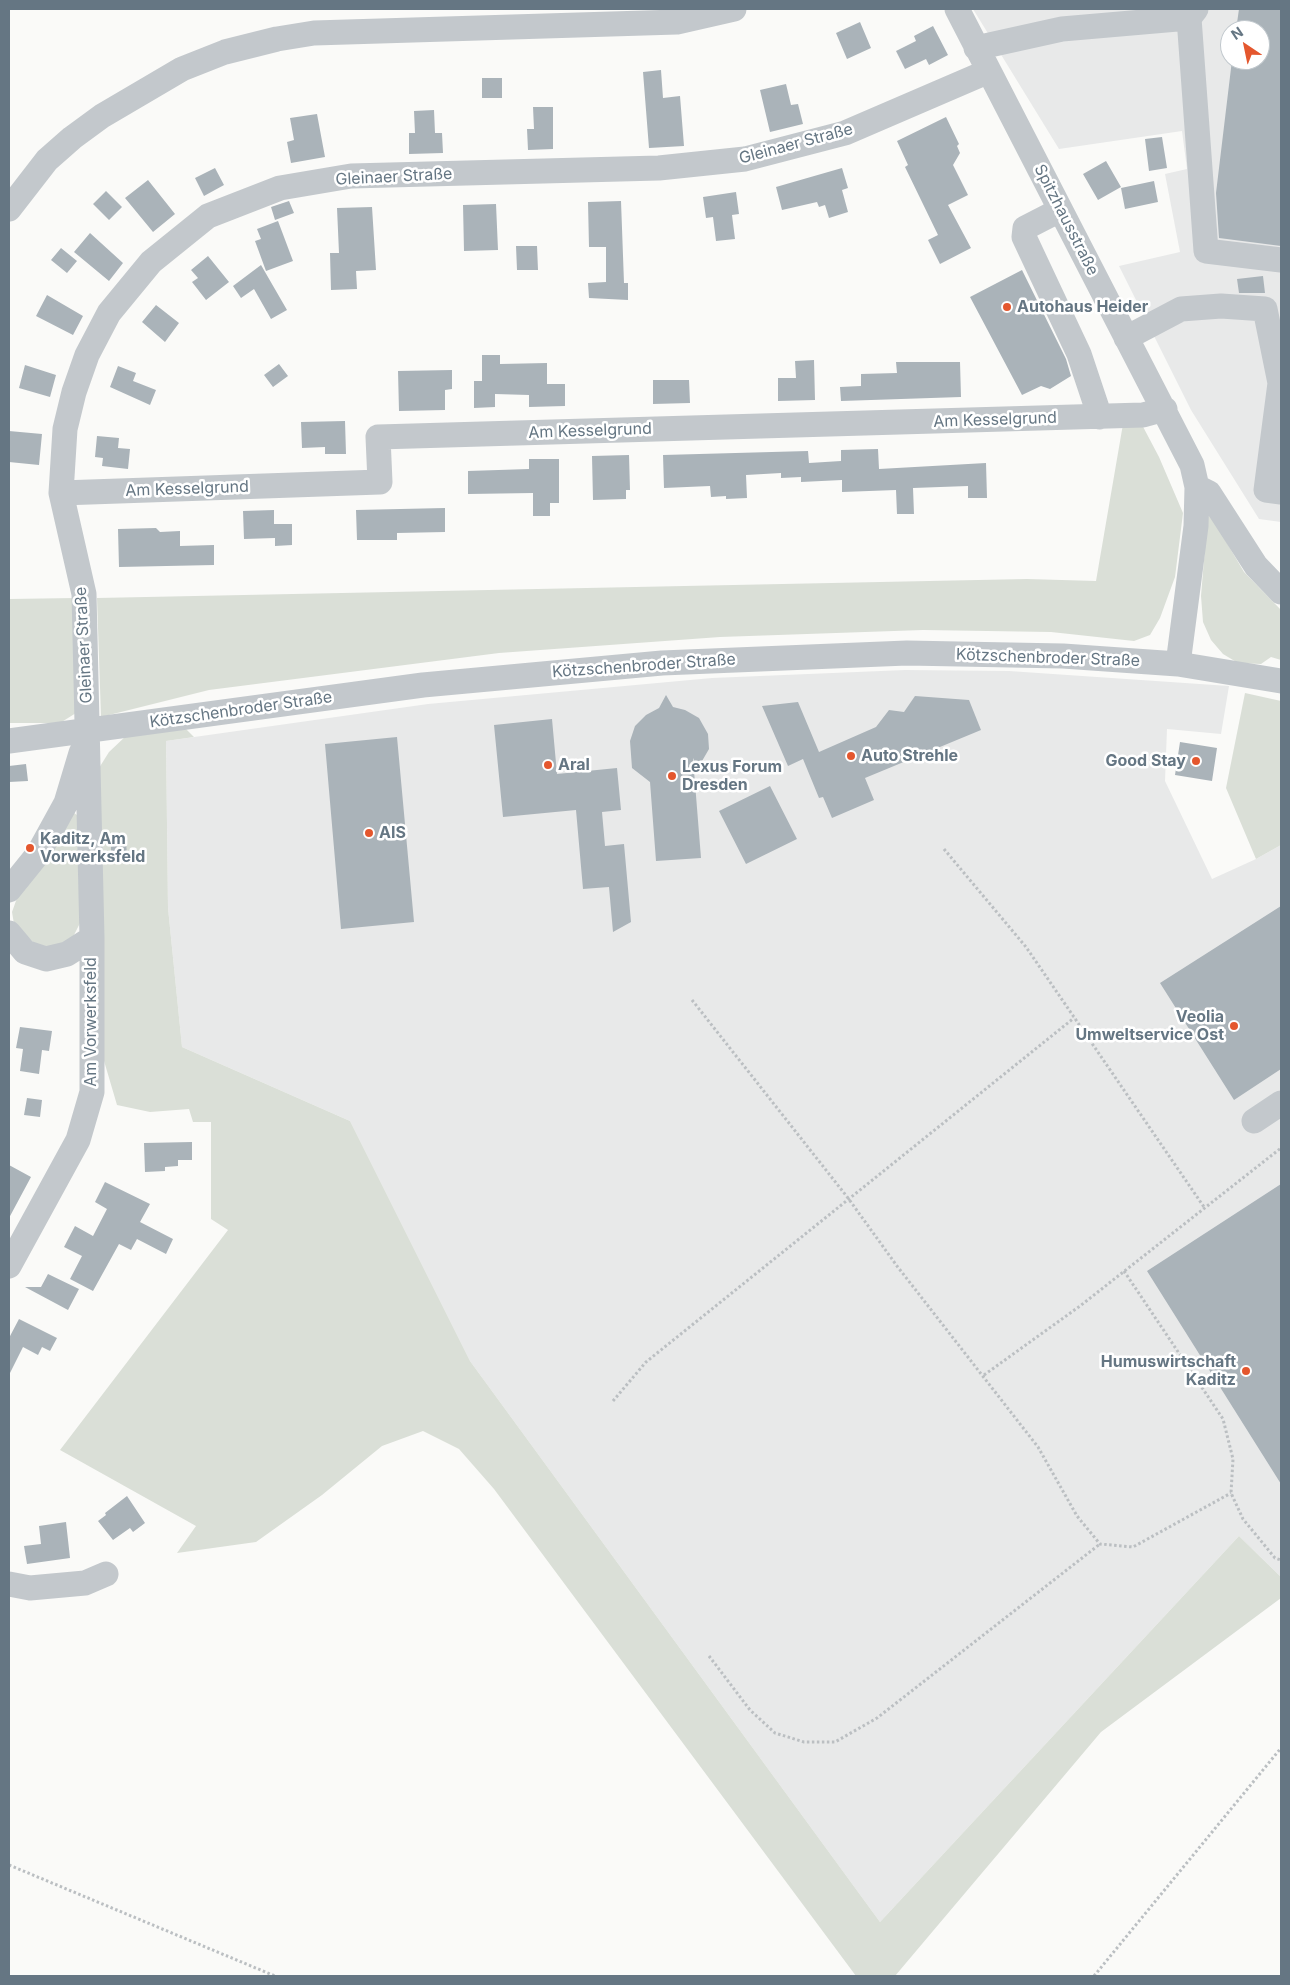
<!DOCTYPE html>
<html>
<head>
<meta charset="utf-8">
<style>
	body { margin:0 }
	#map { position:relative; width:1290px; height:1985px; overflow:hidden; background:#fafaf8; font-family:Inter,sans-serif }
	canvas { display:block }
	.frame { position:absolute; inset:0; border:10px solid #657683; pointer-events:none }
	.north { position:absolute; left:1220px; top:20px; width:50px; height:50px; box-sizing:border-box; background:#fff; border:1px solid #c1c8cd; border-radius:50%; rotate:326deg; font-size:14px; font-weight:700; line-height:20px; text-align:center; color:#657683 }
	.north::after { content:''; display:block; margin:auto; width:18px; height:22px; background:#e4572e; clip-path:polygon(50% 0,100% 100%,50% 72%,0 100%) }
</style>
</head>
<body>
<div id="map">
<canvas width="1290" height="1985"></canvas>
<div class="frame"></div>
<div class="north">N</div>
</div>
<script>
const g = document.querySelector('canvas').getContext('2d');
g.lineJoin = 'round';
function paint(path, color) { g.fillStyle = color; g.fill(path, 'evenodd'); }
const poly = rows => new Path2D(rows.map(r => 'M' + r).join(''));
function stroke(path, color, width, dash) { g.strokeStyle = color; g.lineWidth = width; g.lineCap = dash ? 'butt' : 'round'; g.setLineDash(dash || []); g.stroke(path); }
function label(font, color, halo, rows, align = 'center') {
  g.font = font + ' Inter,sans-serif'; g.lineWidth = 5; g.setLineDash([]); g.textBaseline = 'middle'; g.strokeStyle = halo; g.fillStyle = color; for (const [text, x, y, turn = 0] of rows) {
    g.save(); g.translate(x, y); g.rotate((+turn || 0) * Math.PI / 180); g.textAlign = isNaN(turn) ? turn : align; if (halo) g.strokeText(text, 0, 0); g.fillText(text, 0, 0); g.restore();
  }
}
const built = poly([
	[973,9,1281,9,1281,522,1259,519,1191,410,1119,266,1180,252,1165,174,1187,169,1182,131,1059,149],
	[1230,30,1260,30,1260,60,1230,60],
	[905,670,1009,671,1229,686,1221,734,1167,729,1165,781,1212,879,1256,859,1281,845,1281,1577,1239,1536,880,1922,470,1361,350,1121,182,1047,168,908,166,741,428,704,712,678]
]);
const green = poly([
	[1140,421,1159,457,1183,513,1175,577,1160,618,1150,635,1134,641,1051,632,923,630,720,637,499,653,209,690,101,717,97,598,1027,579,1096,581,1123,424],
	[1208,511,1244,572,1281,610,1281,660,1271,657,1261,664,1238,663,1223,654,1211,640,1203,622,1201,596],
	[75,598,76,713,60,723,9,723,9,599],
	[1245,693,1281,701,1281,845,1256,859,1226,788],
	[181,724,194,737,166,741,168,908,182,1047,350,1121,470,1361,880,1922,1239,1536,1281,1577,1281,1598,1101,1732,895,1976,856,1976,494,1489,459,1449,423,1431,382,1446,322,1495,256,1542,177,1553,196,1526,60,1450,228,1230,211,1219,211,1122,193,1122,189,1109,150,1112,117,1105,102,1054,99,768,109,752,127,735],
	[74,813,77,815,80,923,74,935,63,945,39,948,14,924,12,912,17,898]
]);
const building = poly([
	[1239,9,1281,9,1281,246,1219,238,1216,193,1232,60,1260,60,1260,30,1236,30],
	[860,22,871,48,847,59,836,33],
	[933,26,948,55,929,65,926,59,905,69,896,51,916,41,914,36],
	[661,70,663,98,680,96,684,146,649,148,643,72],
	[482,78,502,78,502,98,482,98],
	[786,84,791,105,798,104,803,124,770,132,760,90],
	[533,107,553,107,553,149,528,150,527,129,534,129],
	[434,110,435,133,442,133,443,153,409,154,409,133,415,133,414,111],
	[317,114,325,157,291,163,287,142,294,140,290,118],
	[946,117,959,144,957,146,960,153,953,165,968,195,948,205,971,248,940,264,928,240,938,235,905,167,908,165,897,141],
	[1162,137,1167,168,1149,171,1145,139],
	[1106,161,1121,187,1098,200,1083,174],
	[215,168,224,185,204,196,195,178],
	[842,168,848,188,842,190,848,212,829,218,825,205,819,207,817,202,782,210,776,187],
	[148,180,175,214,153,232,125,198],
	[1154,181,1158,202,1125,209,1121,188],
	[106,191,122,207,109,220,93,204],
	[736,192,739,214,732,215,735,239,716,241,713,217,706,218,703,197],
	[289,201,294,213,275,220,271,207],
	[621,201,624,283,628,283,628,300,589,298,588,283,606,282,606,247,589,247,588,202],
	[496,204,498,250,464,251,463,205],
	[372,207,376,270,356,271,357,289,331,290,330,253,339,253,337,208],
	[278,221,293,261,266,271,255,241,261,239,257,229],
	[90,233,123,263,109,281,74,252],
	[516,246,537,246,538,270,517,270],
	[61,248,77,261,67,273,51,260],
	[208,256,229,282,206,300,192,282,198,278,191,270],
	[261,265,287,310,271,319,254,289,241,298,233,286],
	[1022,270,1066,359,1071,376,1050,389,1041,386,1022,395,970,297],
	[1263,276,1265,293,1239,293,1237,279],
	[47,295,83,316,73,335,36,316],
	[156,305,179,323,165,342,142,322],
	[482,355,500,355,500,364,547,363,547,384,565,384,565,406,529,407,529,395,495,394,495,407,474,408,474,381,482,381],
	[814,360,815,400,778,401,778,378,796,378,795,361],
	[896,362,960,362,961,397,841,401,840,387,861,386,861,374,897,373],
	[279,364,288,376,273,387,264,375],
	[25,365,56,375,50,397,19,388],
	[118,366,136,373,133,381,156,390,150,405,110,387],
	[452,370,452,389,445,390,445,410,399,411,398,371],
	[653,380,689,380,690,403,653,404],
	[345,421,346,454,325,454,325,447,302,448,301,422],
	[9,431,42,434,39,465,9,462],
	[97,436,119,438,118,448,130,449,128,469,102,466,103,458,95,457],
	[878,449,879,469,986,463,987,498,968,498,968,486,913,488,914,514,897,514,896,490,842,492,842,480,801,482,801,477,781,478,781,473,746,475,747,498,726,499,726,496,711,497,710,486,664,488,663,455,808,451,809,463,841,461,841,450],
	[629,455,630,490,626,490,626,499,593,500,592,456],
	[529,459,559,459,559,503,550,503,550,516,533,516,533,493,468,494,468,471,529,469],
	[445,508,445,532,397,533,397,540,357,540,356,510],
	[274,510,274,524,292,524,292,545,275,546,275,538,244,539,243,511],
	[156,528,160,532,180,531,180,546,214,545,214,565,119,567,118,529],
	[666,695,673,707,685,710,699,718,708,734,709,749,698,768,693,758,701,858,656,861,650,782,632,768,630,741,635,726,646,715,659,708],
	[915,696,969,700,981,730,865,778,874,800,832,818,823,797,819,798,803,759,788,766,762,706,798,702,819,752,876,727,889,710,904,712],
	[552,719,557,774,617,768,621,810,602,812,605,846,624,844,631,922,613,932,609,887,583,889,576,810,503,817,494,725],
	[397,737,414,922,341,929,325,744],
	[1180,742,1217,748,1212,781,1175,775],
	[26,764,28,781,9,782,9,766],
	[770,786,797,839,746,864,719,811],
	[126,841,127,856,111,857,111,842],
	[1281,906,1281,1069,1234,1100,1160,983],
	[20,1027,52,1031,49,1051,42,1050,39,1074,20,1071,23,1049,16,1048],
	[27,1098,42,1100,40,1117,24,1115],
	[192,1142,192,1160,178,1160,178,1166,165,1167,165,1171,145,1172,144,1143],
	[9,1165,31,1177,9,1218],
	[105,1182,150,1204,140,1222,173,1239,166,1254,137,1239,131,1250,119,1244,93,1291,70,1279,82,1256,64,1247,75,1226,93,1236,107,1209,95,1202],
	[1281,1184,1281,1484,1147,1271],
	[48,1274,79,1289,68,1310,25,1287,41,1287],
	[19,1319,57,1338,50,1351,42,1347,38,1355,23,1347,9,1375,9,1338],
	[127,1496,145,1523,133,1532,130,1528,113,1540,98,1521,106,1515,105,1513],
	[66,1522,70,1558,27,1564,24,1546,41,1544,39,1526]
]);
const path = poly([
	[944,849,1026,947,1204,1207],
	[692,1000,848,1198,897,1266,1038,1447,1077,1516,1100,1544,1133,1547,1231,1493],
	[1124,1271,1223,1419,1233,1459,1231,1493,1243,1519,1275,1558,1281,1560],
	[984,1375,1080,1306,1281,1148],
	[613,1401,646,1362,1074,1018],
	[709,1656,750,1710,775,1733,804,1742,835,1742,877,1718,1100,1544],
	[9,1865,275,1976],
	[1094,1976,1281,1748]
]);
const minor = poly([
	[957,9,1192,465,1197,487,1196,526,1178,664],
	[1189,18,1206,251,1281,260],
	[976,48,1062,29,1189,18,1196,9],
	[9,209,47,160,72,138,102,116,182,69,225,52,277,39,314,33,677,22,734,9],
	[1060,210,1025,228,1024,237,1079,354,1100,417],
	[1126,338,1181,309,1221,306,1265,309,1280,383,1266,490,1281,492],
	[1197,487,1209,493,1256,566,1281,592],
	[61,493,380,482,378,437,1143,415,1165,409],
	[9,741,423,685,662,663,907,653,1063,656,1178,664,1281,681],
	[9,890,38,854,66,803,81,753],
	[9,933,25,952,46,959,67,954,92,938],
	[1254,1121,1281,1103],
	[9,1266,78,1140,92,1092,92,938,84,594,61,493,65,429,74,392,87,355,109,313,151,262,208,216,280,188,351,176,659,168,745,159,845,133,989,71],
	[9,1584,30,1588,85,1583,106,1574]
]);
const markers = [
	[1007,307,5,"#e4572e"],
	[851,756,5,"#e4572e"],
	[1196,761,5,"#e4572e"],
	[548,765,5,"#e4572e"],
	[672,776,5,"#e4572e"],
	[369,833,5,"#e4572e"],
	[30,848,5,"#e4572e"],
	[1234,1026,5,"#e4572e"],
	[1246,1371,5,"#e4572e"]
];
const streetNames = [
	["Gleinaer Straße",796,144,-15],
	["Gleinaer Straße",394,177,-3],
	["Spitzhausstraße",1066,220,63],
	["Am Kesselgrund",995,420,-2],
	["Am Kesselgrund",590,431,-2],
	["Am Kesselgrund",187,489,-2],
	["Gleinaer Straße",84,645,-93],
	["Kötzschenbroder Straße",1048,658,2],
	["Kötzschenbroder Straße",644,666,-4],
	["Kötzschenbroder Straße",241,710,-8],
	["Am Vorwerksfeld",91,1022,-90]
];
const poiNames = [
	["Autohaus Heider",1017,307],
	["Auto Strehle",861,756],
	["Good Stay",1186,761,"right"],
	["Aral",558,765],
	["Lexus Forum",682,767],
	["Dresden",682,785],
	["AIS",379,833],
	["Kaditz, Am",40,839],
	["Vorwerksfeld",40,857],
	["Veolia",1224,1017,"right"],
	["Umweltservice Ost",1224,1035,"right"],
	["Humuswirtschaft",1236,1362,"right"],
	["Kaditz",1236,1380,"right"]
];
paint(built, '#e8e9e9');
paint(green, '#dadfd7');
paint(building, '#aab3b9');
stroke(path, '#bbbfc2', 3, [2.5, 2.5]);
stroke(minor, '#c3c8cc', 25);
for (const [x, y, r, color] of markers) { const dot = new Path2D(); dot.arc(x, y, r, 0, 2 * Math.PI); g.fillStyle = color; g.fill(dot); stroke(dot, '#fff', 2); }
label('16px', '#657683', '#fff', streetNames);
label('bold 16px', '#657683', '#fff', poiNames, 'left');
</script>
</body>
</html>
